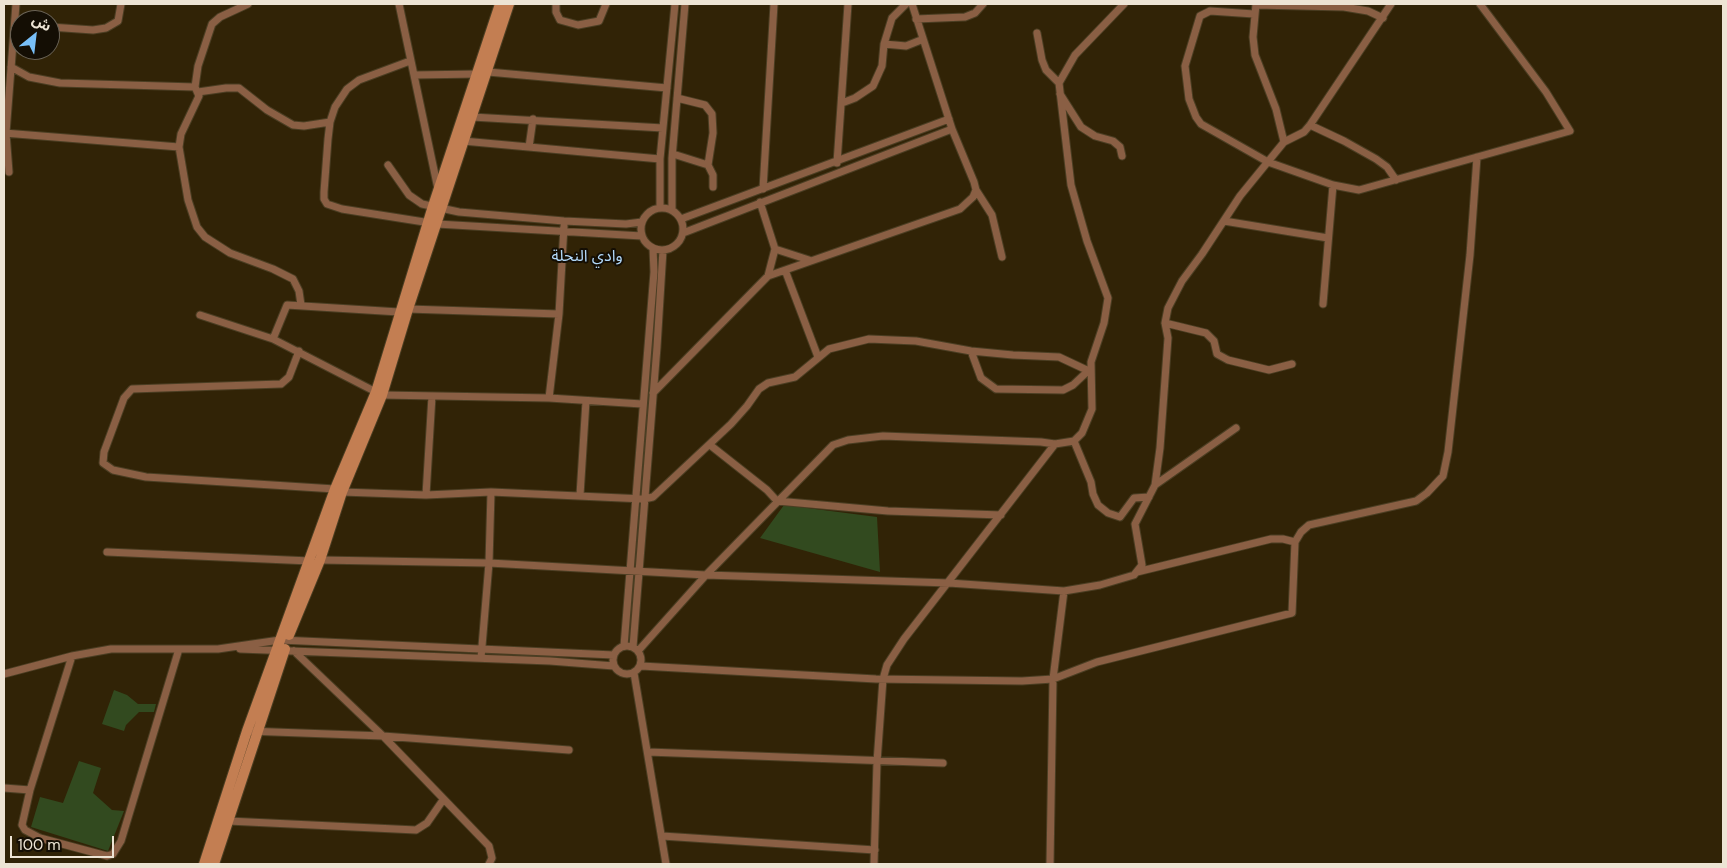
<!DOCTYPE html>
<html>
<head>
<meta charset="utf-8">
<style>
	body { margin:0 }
	#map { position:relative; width:1727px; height:868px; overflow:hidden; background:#312306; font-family:"DM Sans","Noto Sans Arabic",sans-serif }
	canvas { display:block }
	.frame { position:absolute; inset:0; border:5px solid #ede4d4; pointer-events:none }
	.north { position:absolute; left:10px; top:10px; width:50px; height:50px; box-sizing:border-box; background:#140e04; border:1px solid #6b6457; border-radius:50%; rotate:29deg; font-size:14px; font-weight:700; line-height:20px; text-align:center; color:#ede4d4 }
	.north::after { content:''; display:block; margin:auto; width:18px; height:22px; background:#78bff8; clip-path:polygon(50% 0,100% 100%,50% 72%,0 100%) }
	.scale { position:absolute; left:10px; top:836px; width:104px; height:22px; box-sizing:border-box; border:2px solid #ede4d4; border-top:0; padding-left:6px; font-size:15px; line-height:18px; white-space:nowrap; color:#ede4d4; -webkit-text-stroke:4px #140e04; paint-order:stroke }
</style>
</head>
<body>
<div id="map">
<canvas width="1727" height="868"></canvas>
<div class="frame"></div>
<div class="north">ش</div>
<div class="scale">100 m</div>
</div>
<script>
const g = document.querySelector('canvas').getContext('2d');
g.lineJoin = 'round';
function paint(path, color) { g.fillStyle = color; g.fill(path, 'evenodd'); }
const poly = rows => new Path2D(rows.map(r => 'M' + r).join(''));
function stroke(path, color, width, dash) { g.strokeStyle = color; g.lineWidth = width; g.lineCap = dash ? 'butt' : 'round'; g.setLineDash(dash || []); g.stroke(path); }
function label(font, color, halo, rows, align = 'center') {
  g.font = font + ' "DM Sans","Noto Sans Arabic",sans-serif'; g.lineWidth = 4; g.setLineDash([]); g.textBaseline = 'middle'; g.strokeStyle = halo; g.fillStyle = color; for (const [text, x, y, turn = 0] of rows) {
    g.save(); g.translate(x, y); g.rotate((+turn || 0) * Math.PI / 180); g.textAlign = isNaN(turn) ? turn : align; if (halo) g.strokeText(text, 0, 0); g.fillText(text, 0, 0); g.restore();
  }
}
const green = poly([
	[784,505,877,517,880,572,760,538],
	[114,690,127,695,138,704,156,704,154,712,139,712,126,725,124,731,102,724],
	[79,761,101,768,93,793,112,810,124,811,108,851,31,827,40,797,63,803]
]);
const street = poly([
	[248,4,220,17,212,24,198,66,195,87,199,96,181,134,179,147,188,200,197,227,205,237,230,253,273,269,293,279,299,291,301,305],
	[399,4,438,189],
	[556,4,556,12,560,20,578,25,599,21,606,4],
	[1256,4,1253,37,1255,55,1276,109,1284,142],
	[1256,5,1344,7,1368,11,1383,18],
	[1254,14,1210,11,1200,16,1185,66,1189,99,1196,117,1201,124,1268,162,1333,185,1359,190,1570,131,1546,92,1480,4],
	[916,19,965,17,975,13,983,4],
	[50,27,93,30,106,28,118,21,121,4],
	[1037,33,1042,60,1046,70,1059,83],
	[884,44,906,46,921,40],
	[410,61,359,80,347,89,335,107,330,122,328,139,324,192,324,199,327,204,342,209,437,224,642,236],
	[11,67,29,77,60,83,195,87],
	[488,72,667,88],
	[414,75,478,74],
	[198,92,226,88,239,88,267,110,293,125,304,126,330,122],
	[1060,94,1081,127,1095,136,1113,141,1120,147,1122,156],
	[677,98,705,105,712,114,713,133,708,165],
	[842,103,855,98,873,86,882,66,884,44,892,18,906,4],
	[472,117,663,128],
	[1310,125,1344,141,1376,159,1387,167,1396,180],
	[4,133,179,147],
	[463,141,660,159],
	[529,147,533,119],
	[673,154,708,165,713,175,713,187],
	[837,163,848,4],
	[388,165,409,195,422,204,459,212,564,221,626,224,642,222],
	[9,172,6,133,16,4],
	[763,189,774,4],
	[976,190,992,215,1002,257],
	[760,202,775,249,809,260],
	[660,208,660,159,675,4],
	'641 229a21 21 0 1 1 42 0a21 21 0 1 1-42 0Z',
	[672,210,672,158,685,4],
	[681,219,949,119],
	[1224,221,1328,238],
	[683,233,952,129],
	[785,270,818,357],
	[768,276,960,209,973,197,976,190,974,182,952,129,912,4],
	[1323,304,1333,185],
	[408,309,559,314],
	[200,315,273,339,376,392],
	[1165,323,1206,333,1214,341,1217,354,1228,360,1269,370,1292,364],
	[273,339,287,305,399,312],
	[299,351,289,377,281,384,132,389,124,398,104,452,103,463,113,470,146,477,335,489],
	[971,351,981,378,996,389,1063,390,1073,385,1089,370],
	[653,393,768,276,775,249],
	[382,395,549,398,642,404],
	[549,398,559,314,564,226],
	[1074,441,1091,482,1093,494,1098,505,1108,513,1120,517,1134,498,1149,497],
	[710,445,767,490,777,501,888,511,1001,515],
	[1155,485,1236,428],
	[342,492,426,495,491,492,644,499,653,497,731,424,747,406,759,389,768,383,795,377,829,349,869,339,916,341,971,351,1013,355,1059,357,1091,372],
	[426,495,432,396],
	[580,495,586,401],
	[107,552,310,561],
	[320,560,489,563,706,575,949,583,1064,591,1100,585,1134,575,1142,565,1135,524,1155,485,1160,448,1168,338,1165,323,1168,308,1182,281,1202,254,1240,196,1284,142,1304,132,1310,125,1391,4],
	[1137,572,1271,539,1283,539,1295,542],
	'613 660a14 14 0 1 1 28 0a14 14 0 1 1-28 0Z',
	[624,646,654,272,653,248],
	[633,647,657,347,663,250],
	[240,649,550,661,614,666],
	[294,651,383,736,489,846,492,858,489,864],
	[638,651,706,575,833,445,848,440,883,436,1041,442,1055,444,1074,441,1082,433,1092,409,1091,362,1104,323,1108,298,1087,241,1071,185,1059,83,1075,55,1124,4],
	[72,656,30,790,22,825,25,830,40,838,107,856,113,854,121,841,179,649],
	[481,658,489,563,491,492],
	[641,666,876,679,1022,681,1053,679,1097,662,1292,613,1295,542,1301,532,1309,525,1416,501,1427,493,1443,476,1448,452,1470,255,1477,157],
	[634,673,666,864],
	[4,674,72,656,111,649,218,649,280,640,614,655],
	[247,731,383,736,569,750],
	[648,752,943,763],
	[4,788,30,790],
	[228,821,416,830,427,823,443,800],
	[662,836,875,850],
	[874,864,877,762,883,679,887,665,904,639,1055,444],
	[1050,864,1053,679,1064,591]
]);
const secondary = poly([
	[289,635,320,560,342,492,382,395,408,309,509,4],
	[204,864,247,731,335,489,376,392,433,206,500,4],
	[214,864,285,649]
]);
const neighbourhoodNames = [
	["وادي النحلة",587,257]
];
paint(green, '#324a1f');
stroke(street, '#4b3e23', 9);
stroke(secondary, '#4b3e23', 12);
stroke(street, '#8a5f44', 7);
stroke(secondary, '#c37e52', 10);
label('16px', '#b2d8f8', '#140e04', neighbourhoodNames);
</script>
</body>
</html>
